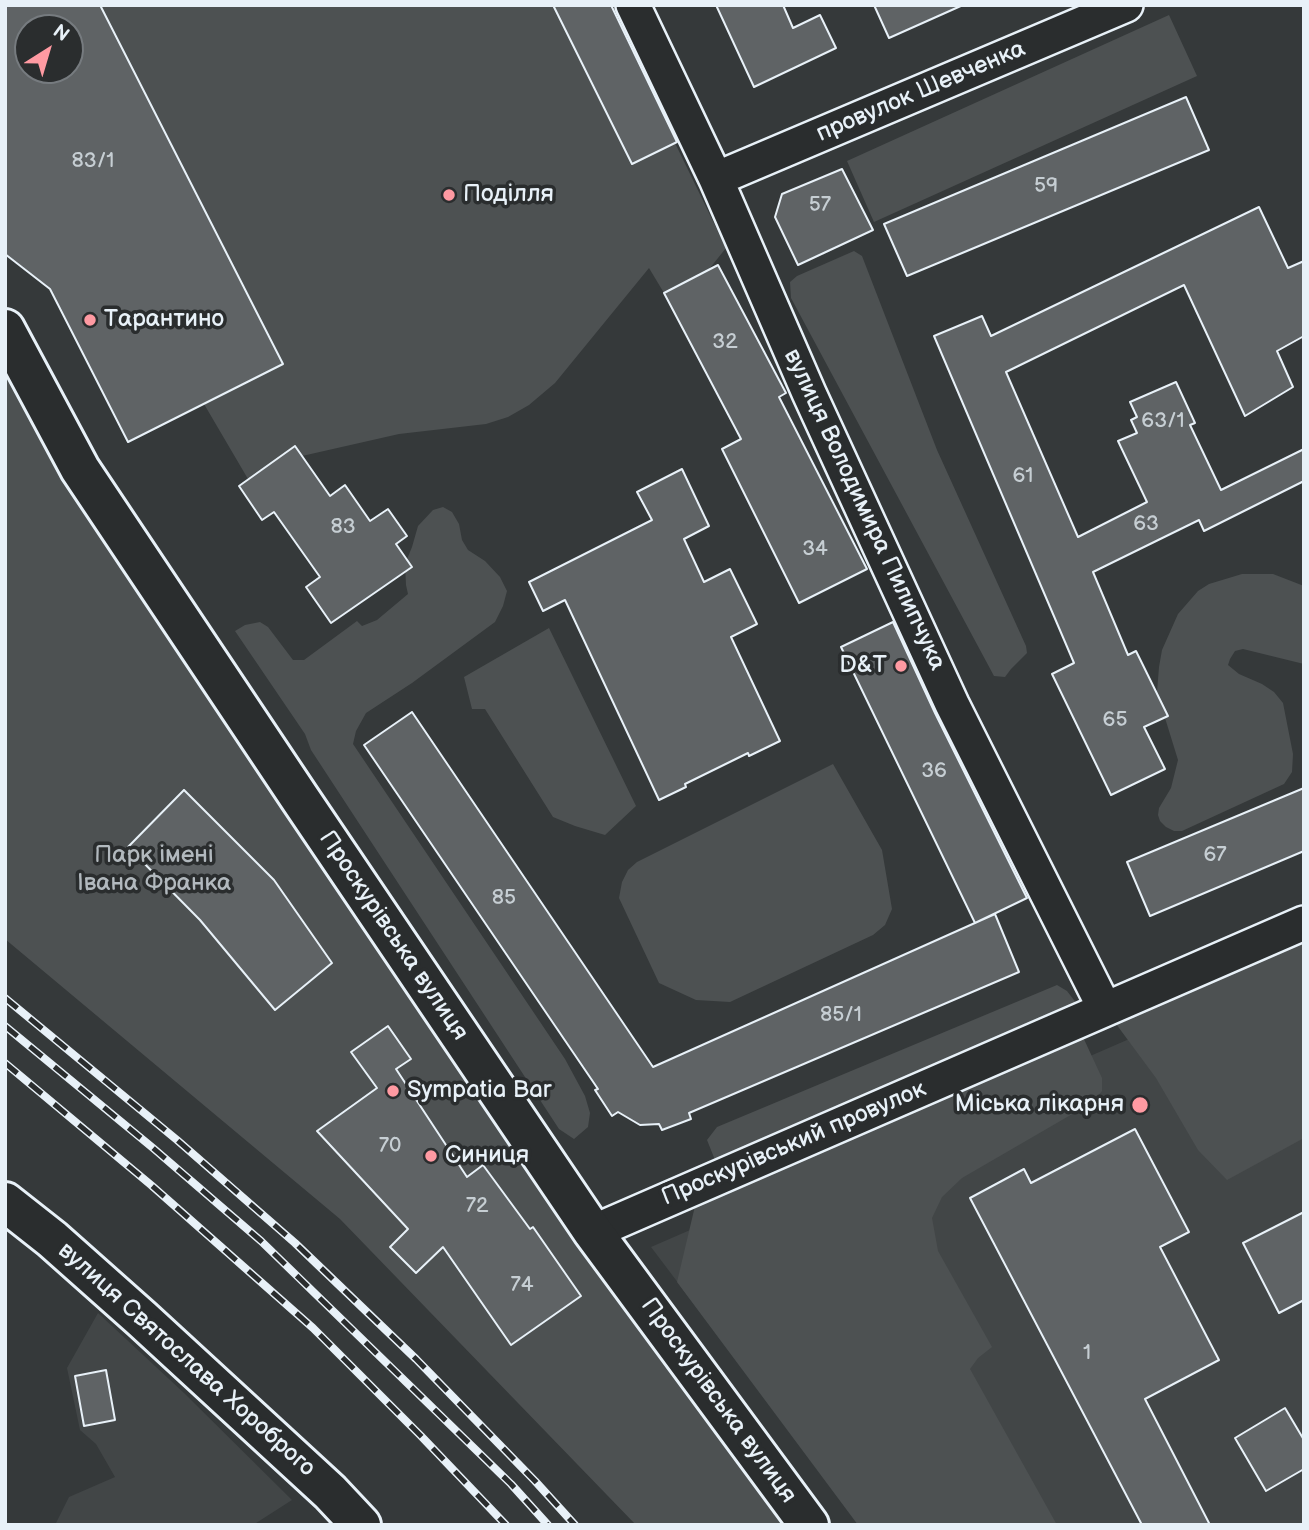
<!DOCTYPE html>
<html>
<head>
<meta charset="utf-8">
<style>
	body { margin:0 }
	#map { position:relative; width:1309px; height:1530px; overflow:hidden; background:#35393a; font-family:"Balsamiq Sans",sans-serif }
	canvas { display:block }
	.frame { position:absolute; inset:0; border:7px solid #e8f1f8; pointer-events:none }
	.north { position:absolute; left:14px; top:14px; width:70px; height:70px; box-sizing:border-box; background:#2a2d2e; border:2px solid #767b7f; border-radius:50%; rotate:37deg; font-size:19px; font-weight:700; line-height:28px; text-align:center; color:#e8f1f8 }
	.north::after { content:''; display:block; margin:auto; width:24px; height:32px; background:#ff9aa2; clip-path:polygon(50% 0,100% 100%,50% 72%,0 100%) }
</style>
</head>
<body>
<div id="map">
<canvas width="1309" height="1530"></canvas>
<div class="frame"></div>
<div class="north">N</div>
</div>
<script>
const g = document.querySelector('canvas').getContext('2d');
g.lineJoin = 'round';
function paint(path, color) { g.fillStyle = color; g.fill(path, 'evenodd'); }
const poly = rows => new Path2D(rows.map(r => 'M' + r).join(''));
function stroke(path, color, width, dash) { g.strokeStyle = color; g.lineWidth = width; g.lineCap = dash ? 'butt' : 'round'; g.setLineDash(dash || []); g.stroke(path); }
function label(font, color, halo, rows, align = 'center') {
  g.font = font + ' "Balsamiq Sans",sans-serif'; g.lineWidth = 7; g.setLineDash([]); g.textBaseline = 'middle'; g.strokeStyle = halo; g.fillStyle = color; for (const [text, x, y, turn = 0] of rows) {
    g.save(); g.translate(x, y); g.rotate((+turn || 0) * Math.PI / 180); g.textAlign = isNaN(turn) ? turn : align; if (halo) g.strokeText(text, 0, 0); g.fillText(text, 0, 0); g.restore();
  }
}
const built = poly([
	[1304,963,1304,1525,861,1525,651,1247],
	[98,1313,184,1393,292,1500,253,1525,55,1525,69,1497,115,1477,96,1444,80,1430,67,1368]
]);
const green = poly([
	[100,5,611,5,678,141,675,143,726,248,706,273,664,293,649,268,555,383,529,405,508,417,486,424,399,434,302,456,295,446,248,479,204,404],
	[1169,15,1197,76,874,222,847,161],
	[854,251,862,256,937,450,1026,646,1027,653,1011,669,1005,677,994,676,791,298,790,282,797,276],
	[5,359,792,1525,636,1525,340,1219,5,939],
	[443,507,452,512,459,524,462,540,468,550,485,561,500,577,507,591,503,606,495,622,412,683,366,713,356,731,353,744,565,1059,585,1096,590,1113,588,1127,574,1139,559,1129,311,750,305,734,235,631,245,625,260,622,268,627,293,660,304,660,357,621,362,626,377,620,408,594,406,585,405,564,412,547,418,526,433,510],
	[1242,574,1273,574,1304,586,1304,664,1243,649,1235,651,1230,659,1228,665,1239,674,1262,684,1274,692,1283,703,1293,754,1292,772,1284,784,1182,831,1174,831,1166,827,1160,821,1158,815,1159,808,1171,788,1178,760,1157,692,1159,667,1162,650,1178,614,1198,591,1209,584],
	[549,628,636,806,605,835,575,826,553,817,485,709,472,709,464,677],
	[833,764,882,850,892,909,885,925,873,935,730,1002,696,1000,659,983,619,898,622,882,628,870,637,862],
	[1304,923,1304,1138,1227,1180,1198,1150,1156,1078,1105,1009],
	[1057,985,1067,991,1077,1004,1076,1022,1102,1078,1102,1091,1093,1102,962,1178,942,1197,932,1218,938,1251,992,1347,978,1358,970,1369,1057,1525,858,1525,677,1282,700,1185,732,1171,715,1160,707,1140,717,1127]
]);
const building = poly([
	[5,5,100,5,283,364,128,442,50,289,5,254,5,5],
	[28,28,70,28,70,70,28,70,28,28],
	[553,5,611,5,677,142,632,164,553,5],
	[716,5,783,5,793,28,820,15,836,48,754,87,716,5],
	[874,5,963,5,889,38,874,5],
	[1186,97,1209,150,907,276,884,224,1186,97],
	[842,169,873,230,798,265,775,217,782,194,842,169],
	[1259,207,1288,268,1304,261,1304,336,1277,351,1293,387,1245,416,1184,285,1006,372,1078,537,1147,502,1118,441,1137,433,1131,420,1137,417,1130,402,1176,382,1195,423,1190,425,1221,490,1304,449,1304,481,1204,531,1199,520,1093,572,1128,655,1136,651,1168,716,1144,727,1165,769,1111,795,1052,674,1074,663,934,336,982,316,991,336,1259,207],
	[718,265,786,393,779,397,867,569,799,603,722,449,741,439,664,293,718,265],
	[295,446,330,496,345,485,370,521,388,509,407,536,396,544,412,567,331,623,306,587,320,577,274,512,262,520,239,486,295,446],
	[682,469,709,526,684,539,704,582,730,569,757,624,731,637,780,741,749,756,748,753,685,784,686,787,659,800,565,600,543,611,529,582,652,520,637,492,682,469],
	[893,622,935,713,1027,898,975,923,841,647,893,622],
	[412,712,653,1067,995,914,1019,972,689,1113,691,1119,662,1130,659,1124,640,1125,618,1112,612,1116,595,1090,598,1089,364,745,412,712],
	[1304,788,1304,851,1150,916,1127,862,1304,788],
	[184,790,274,880,332,963,275,1010,200,920,128,847,184,790],
	[388,1026,411,1059,396,1069,467,1177,483,1165,530,1229,533,1227,581,1296,511,1345,443,1247,416,1273,390,1247,408,1229,317,1131,377,1088,351,1052,388,1026],
	[1135,1129,1189,1232,1160,1247,1219,1360,1145,1399,1210,1525,1142,1525,970,1198,1024,1169,1031,1183,1135,1129],
	[1304,1212,1304,1300,1279,1313,1243,1243,1304,1212],
	[106,1370,115,1420,84,1426,75,1376,106,1370],
	[1285,1408,1304,1440,1304,1469,1266,1491,1235,1438,1285,1408]
]);
const street = poly([
	[633,5,716,179,809,393,952,704,1105,1009],
	[716,179,1126,5],
	[593,1232,1304,923]
]);
const secondary = poly([
	[5,1202,52,1239,142,1319,330,1492,361,1525]
]);
const primary = poly([
	[5,329,80,469,299,797,593,1232,809,1525]
]);
const rail = poly([
	[5,998,177,1140,295,1243,416,1359,535,1481,575,1525],
	[5,1026,153,1148,261,1241,511,1484,548,1525],
	[5,1063,151,1185,313,1328,421,1436,506,1525]
]);
const markers = [
	[449,195,7,"#ff9aa2"],
	[90,320,7,"#ff9aa2"],
	[901,666,7,"#ff9aa2"],
	[393,1091,7,"#ff9aa2"],
	[1140,1105,9,"#ff9aa2"],
	[431,1156,7,"#ff9aa2"]
];
const numberNames = [
	["83/1",93,162],
	["59",1046,187],
	["57",820,206],
	["32",725,343],
	["63/1",1163,422],
	["61",1023,477],
	["63",1146,525],
	["83",343,528],
	["34",815,550],
	["65",1115,721],
	["36",934,772],
	["67",1215,856],
	["85",504,899],
	["85/1",841,1016],
	["70",390,1147],
	["72",477,1207],
	["74",522,1286],
	["1",1087,1354]
];
const streetNames = [
	["провулок Шевченка",921,92,-23],
	["вулиця Володимира Пилипчука",864,510,65],
	["Проскурівська вулиця",393,936,56],
	["Проскурівський провулок",794,1144,-23],
	["вулиця Святослава Хороброго",186,1360,42],
	["Проскурівська вулиця",718,1401,54]
];
const poiNames = [
	["Поділля",463,195],
	["Тарантино",104,320],
	["D&T",887,666,"right"],
	["Sympatia Bar",407,1091],
	["Міська лікарня",1124,1105,"right"],
	["Синиця",445,1156]
];
const parkNames = [
	["Парк імені",154,856],
	["Івана Франка",154,884]
];
paint(built, '#424647');
paint(green, '#4d5152');
paint(building, '#5f6365');
stroke(building, '#e8f1f8', 2);
stroke(street, '#e8f1f8', 38);
stroke(secondary, '#e8f1f8', 44);
stroke(primary, '#e8f1f8', 44);
stroke(street, '#2a2d2e', 33);
stroke(secondary, '#2a2d2e', 38);
stroke(primary, '#2a2d2e', 38);
stroke(rail, '#e8f1f8', 8);
stroke(rail, '#2a2d2e', 5, [16]);
for (const [x, y, r, color] of markers) { const dot = new Path2D(); dot.arc(x, y, r, 0, 2 * Math.PI); g.fillStyle = color; g.fill(dot); stroke(dot, '#2a2d2e', 2.5); }
label('21px', '#c6ced3', null, numberNames);
label('24px', '#e8f1f8', '#2a2d2e', streetNames);
label('24px', '#e8f1f8', '#2a2d2e', poiNames, 'left');
label('24px', '#b2b9be', '#2a2d2e', parkNames);
</script>
</body>
</html>
